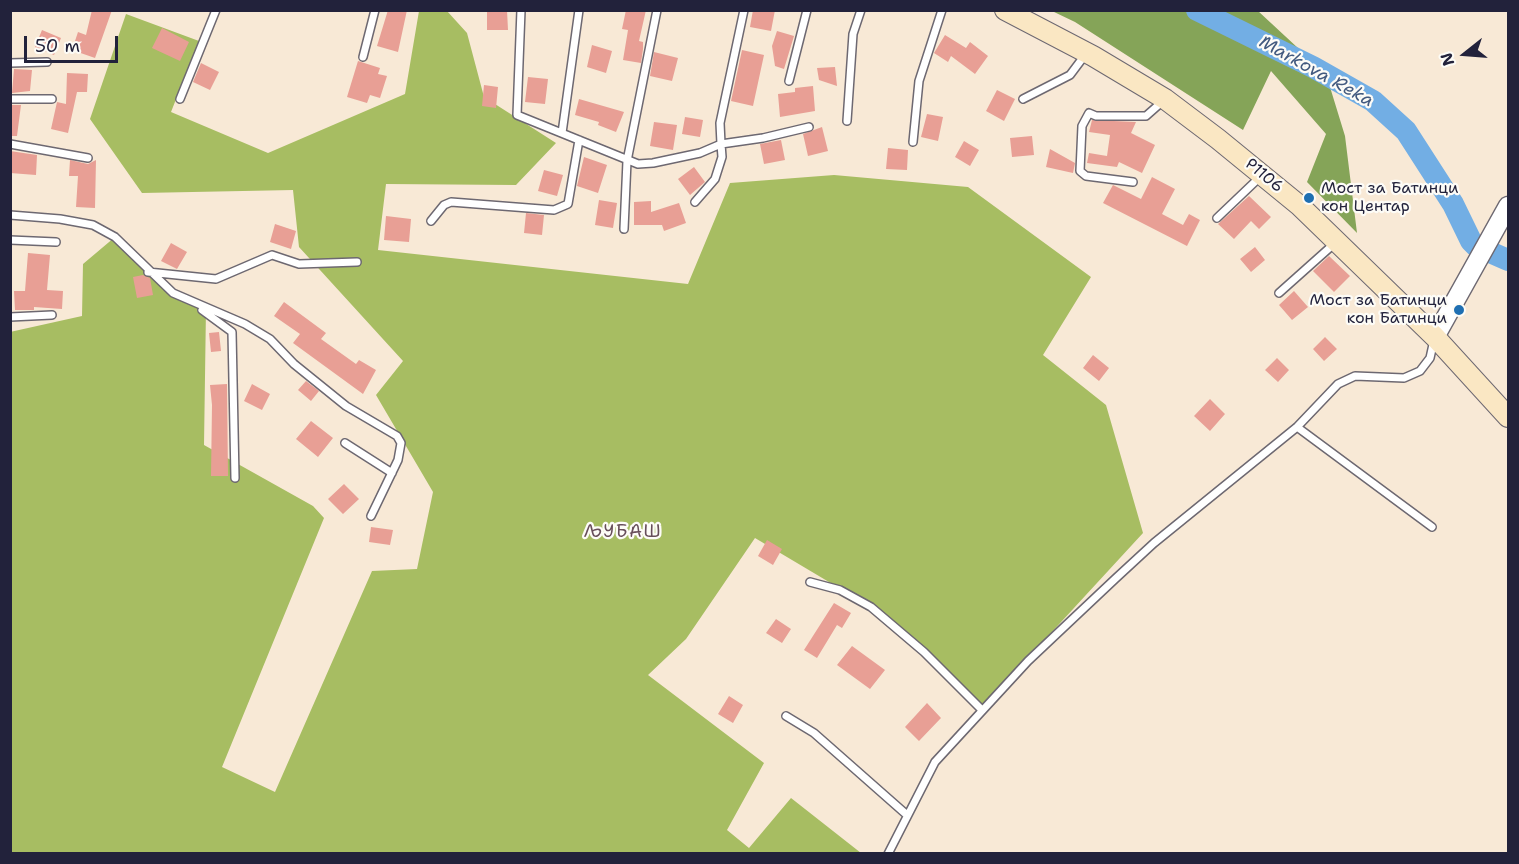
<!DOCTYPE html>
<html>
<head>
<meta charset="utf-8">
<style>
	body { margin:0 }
	#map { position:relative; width:1519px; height:864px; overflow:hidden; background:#f8e9d6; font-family:"Shantell Sans",sans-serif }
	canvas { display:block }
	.frame { position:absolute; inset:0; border:12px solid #22223b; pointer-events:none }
	.north { position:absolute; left:1435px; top:24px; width:60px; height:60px; -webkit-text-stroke:4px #fdfcf7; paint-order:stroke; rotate:253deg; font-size:16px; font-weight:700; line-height:24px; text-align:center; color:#22223b }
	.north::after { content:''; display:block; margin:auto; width:21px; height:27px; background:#22223b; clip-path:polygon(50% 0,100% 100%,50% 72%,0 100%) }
	.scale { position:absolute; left:24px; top:36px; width:94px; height:27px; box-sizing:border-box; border:3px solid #22223b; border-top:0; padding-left:8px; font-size:18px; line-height:21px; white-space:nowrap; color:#22223b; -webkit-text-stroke:4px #fdfcf7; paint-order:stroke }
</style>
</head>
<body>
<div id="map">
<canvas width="1519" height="864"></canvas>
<div class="frame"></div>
<div class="north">N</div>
<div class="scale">50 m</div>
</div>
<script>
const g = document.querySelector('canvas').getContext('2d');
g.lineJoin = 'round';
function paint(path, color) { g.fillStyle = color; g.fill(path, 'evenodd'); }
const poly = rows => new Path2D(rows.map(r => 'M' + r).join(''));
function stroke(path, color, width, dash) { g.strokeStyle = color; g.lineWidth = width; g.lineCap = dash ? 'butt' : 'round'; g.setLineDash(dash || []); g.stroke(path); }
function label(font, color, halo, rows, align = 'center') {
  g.font = font + ' "Shantell Sans",sans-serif'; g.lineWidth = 4.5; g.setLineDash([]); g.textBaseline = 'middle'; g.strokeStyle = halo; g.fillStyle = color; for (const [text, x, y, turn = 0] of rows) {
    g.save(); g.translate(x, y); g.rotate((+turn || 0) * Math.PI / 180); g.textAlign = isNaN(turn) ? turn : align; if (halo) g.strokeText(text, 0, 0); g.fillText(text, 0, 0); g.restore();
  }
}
const green = poly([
	[419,11,447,11,467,33,484,97,556,143,516,185,386,184,378,250,688,284,730,183,834,175,968,187,1091,277,1043,355,1106,405,1143,533,981,709,871,607,755,538,686,639,648,675,764,763,727,830,749,848,791,798,861,853,11,853,10,332,82,316,83,264,115,237,159,283,206,308,204,445,313,506,324,518,222,767,275,792,372,571,417,569,433,492,376,395,403,361,299,247,293,190,142,193,90,119,126,14,199,41,171,112,268,153,405,94]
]);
const forest = poly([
	[1052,11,1258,11,1326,74,1345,136,1357,233,1307,182,1326,134,1271,71,1243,130,1075,22]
]);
const river = poly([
	[1197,10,1313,67,1373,101,1406,131,1453,204,1471,241,1476,246,1508,260]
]);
const building = poly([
	[92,10,112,10,95,58,72,50,78,32,86,35],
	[388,10,407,10,398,52,377,46],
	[487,10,507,10,508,30,487,30],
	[626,10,646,10,639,41,643,42,643,49,641,63,623,60,628,30,622,29],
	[753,10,775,10,771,31,750,27],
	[162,28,189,42,180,61,152,48],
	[42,30,61,38,54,55,35,47],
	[777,31,794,36,784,69,775,66,772,46],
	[945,35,966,48,970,42,988,56,975,74,951,56,948,62,934,53],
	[592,45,612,51,606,73,587,67],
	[742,50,764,55,753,106,731,101],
	[654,52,678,58,672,81,650,76],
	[358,61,380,68,378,74,387,76,380,98,370,95,367,103,347,97],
	[201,63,219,72,210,90,193,82],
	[835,67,837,86,819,80,817,68],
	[14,69,32,70,30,91,12,93],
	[67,73,88,74,87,92,77,92,68,133,51,129,57,102,66,104],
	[528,77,548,79,545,104,525,102],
	[484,85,498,87,496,108,482,106],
	[813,86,815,111,780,117,778,94,795,92,795,88],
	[997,90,1015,99,1004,121,986,111],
	[579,99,624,112,616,132,598,125,599,122,575,115],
	[10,105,21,105,17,136,10,136],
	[927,114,943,117,938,141,921,137],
	[685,117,703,120,700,137,682,134],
	[1092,120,1136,122,1131,133,1155,145,1142,173,1119,162,1117,167,1087,163,1089,153,1107,156,1110,135,1089,132],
	[654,122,677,125,673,150,650,146],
	[822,127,828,151,808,156,803,134],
	[1032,136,1034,155,1012,157,1010,138],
	[781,140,785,160,764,164,760,144],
	[964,141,979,150,970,166,955,157],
	[888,148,908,150,907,170,886,169],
	[1050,149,1075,163,1073,173,1046,167],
	[10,151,37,155,36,175,10,173],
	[584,157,607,165,598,193,577,186],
	[70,160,88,164,96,160,95,208,76,207,78,176,69,176],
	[694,167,705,182,690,195,678,179],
	[544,170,563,175,557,196,538,191],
	[1152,177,1175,189,1162,214,1183,225,1189,214,1200,220,1187,246,1103,203,1113,185,1141,199],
	[1249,196,1271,217,1259,229,1251,221,1234,239,1218,224],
	[599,200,617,203,613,228,595,225],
	[651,201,651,212,679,203,686,223,664,231,662,225,634,225,634,202],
	[526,213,544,215,542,235,524,233],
	[386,216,411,219,409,242,384,240],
	[275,224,296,231,291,249,270,242],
	[171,243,187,252,177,269,161,261],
	[1255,247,1265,260,1251,272,1240,259],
	[28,253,50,255,47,290,63,291,62,309,34,307,34,310,15,310,14,291,25,291],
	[1329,256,1350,276,1334,292,1313,271],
	[143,275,150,278,153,295,137,298,133,277],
	[1294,291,1308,307,1292,320,1279,305],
	[284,302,326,333,321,339,356,364,359,360,376,370,363,394,293,343,300,334,274,316],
	[219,332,221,351,211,352,209,333],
	[1325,337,1337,349,1324,361,1313,349],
	[1093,355,1109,368,1099,381,1083,368],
	[1277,358,1289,370,1278,382,1265,370],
	[306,381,319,391,311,401,298,390],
	[227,384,228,476,211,476,212,405,210,385],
	[252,384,270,394,262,410,244,401],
	[1210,399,1225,414,1210,431,1194,416],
	[311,421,333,438,318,457,296,439],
	[344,484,359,499,343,514,328,499],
	[371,527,393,530,390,545,369,542],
	[767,540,782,549,773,565,758,556],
	[834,603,851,613,842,628,837,625,817,658,804,650],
	[776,619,791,629,782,643,766,633],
	[852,646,885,670,870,689,837,665],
	[729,696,743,705,733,723,718,714],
	[927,703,941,718,919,741,905,727]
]);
const service = poly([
	[521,10,517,115,638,164,653,163,700,153,721,144,720,123,744,10],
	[363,57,375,10],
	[10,63,47,62],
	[789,81,807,10],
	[10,99,52,99],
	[180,99,216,10],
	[1023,99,1070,75,1085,55],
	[847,121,853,34,861,10],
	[562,133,579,10],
	[913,142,919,81,942,10],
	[10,144,88,158],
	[1133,182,1086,176,1080,171,1082,126,1089,113,1096,116,1146,116,1163,101],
	[695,202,715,179,722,157,721,144,763,138,809,127],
	[10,215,60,219,93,225,115,237,173,293,245,324,270,339,294,364,346,406,397,436,401,443,398,460,371,516],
	[1217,218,1260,177],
	[431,221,444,205,451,202,554,210,568,204,579,140],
	[624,229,627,161,657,10],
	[10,240,56,242],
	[148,272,216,279,272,255,299,264,357,262],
	[1279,293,1335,243],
	[202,310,232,332,235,478],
	[10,317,52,315],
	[1297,427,1432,527],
	[345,443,392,473],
	[810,582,840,590,871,607,924,652,981,709],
	[786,716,814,733,907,815],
	[888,854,935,762,1028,661,1115,579,1154,543,1297,427,1338,384,1355,376,1404,378,1420,371,1430,358,1434,340]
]);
const tertiary = poly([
	[1435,337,1508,206]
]);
const secondary = poly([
	[1005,10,1093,56,1165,99,1218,139,1300,206,1435,337,1508,417]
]);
const markers = [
	[1309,198,6,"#1f6fb2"],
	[1459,310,6,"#1f6fb2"]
];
const streetNames = [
	["P1106",1264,176,39]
];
const poiNames = [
	["Мост за Батинци",1321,189],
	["кон Центар",1321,207],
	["Мост за Батинци",1447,301,"right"],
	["кон Батинци",1447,319,"right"]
];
const waterNames = [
	["Markova Reka",1316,72,29]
];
const neighbourhoodNames = [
	["ЉУБАШ",623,532]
];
paint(green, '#a7bd62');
paint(forest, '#85a458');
stroke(river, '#72aee4', 22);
paint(building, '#e89f95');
stroke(service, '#6d6871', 10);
stroke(tertiary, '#6d6871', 21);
stroke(secondary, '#6d6871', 22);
stroke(service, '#fff', 7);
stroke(tertiary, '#fff', 18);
stroke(secondary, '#fae7c3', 20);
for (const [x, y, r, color] of markers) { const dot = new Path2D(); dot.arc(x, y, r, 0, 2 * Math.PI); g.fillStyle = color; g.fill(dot); stroke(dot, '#fdfcf7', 2); }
label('16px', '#22223b', '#fdfcf7', streetNames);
label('16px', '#22223b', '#fdfcf7', poiNames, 'left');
label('italic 18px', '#425a7f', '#fdfcf7', waterNames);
g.letterSpacing = '1.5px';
label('18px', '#674e5a', '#fdfcf7', neighbourhoodNames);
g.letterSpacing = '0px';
</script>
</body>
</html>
